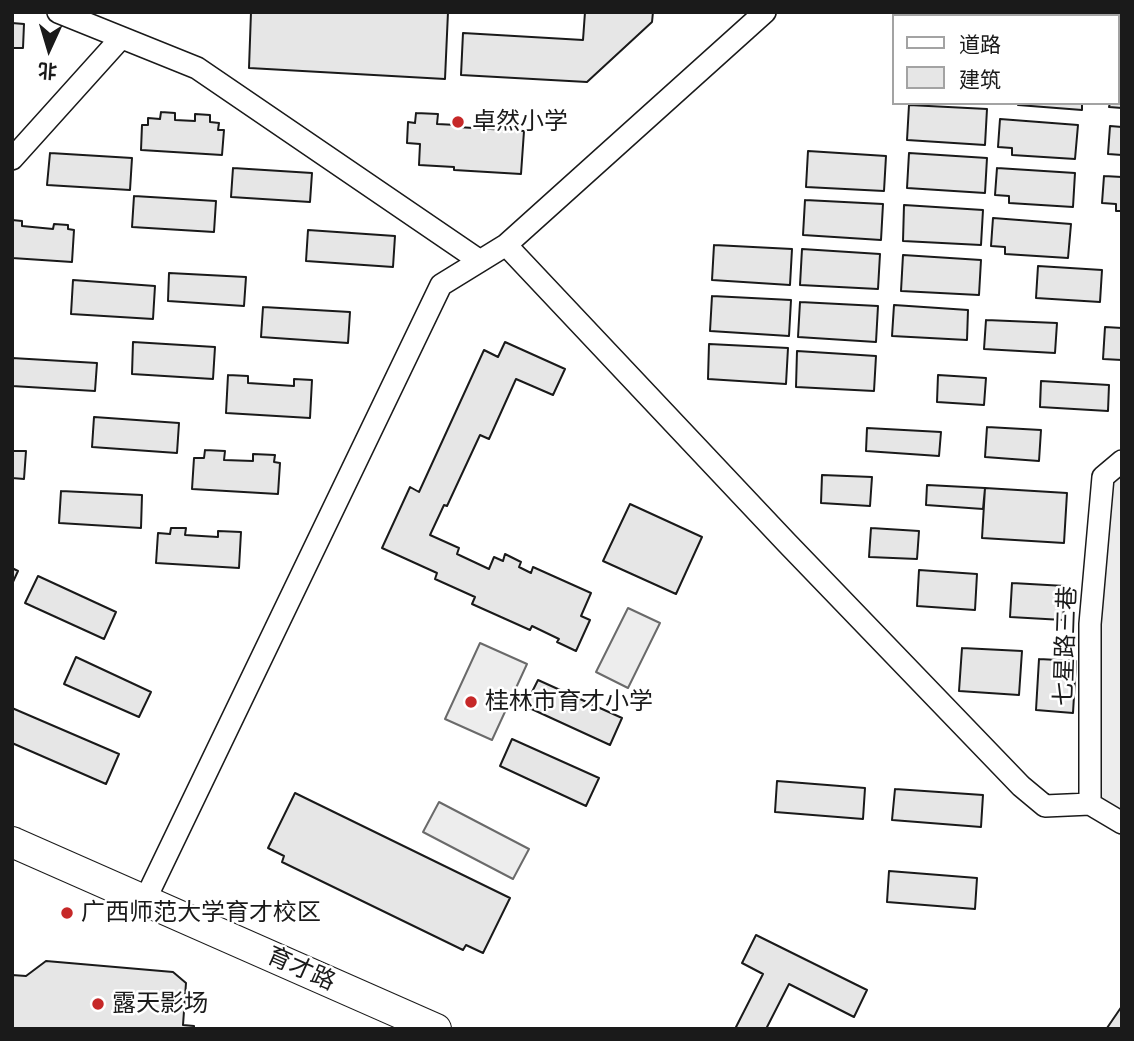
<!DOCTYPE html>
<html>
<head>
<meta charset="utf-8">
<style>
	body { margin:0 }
	#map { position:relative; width:1134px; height:1041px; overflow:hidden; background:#fff; font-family:Inter,"Noto Sans SC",sans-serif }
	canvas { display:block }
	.frame { position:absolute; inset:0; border:14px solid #1a1a1a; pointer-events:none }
	.legend { position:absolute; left:892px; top:14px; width:228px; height:91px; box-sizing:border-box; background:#fff; border:2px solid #a3a3a3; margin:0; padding:9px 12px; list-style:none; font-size:21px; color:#1a1a1a }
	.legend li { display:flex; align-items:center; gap:14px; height:35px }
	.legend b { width:35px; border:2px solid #a3a3a3 }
	.north { position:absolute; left:14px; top:14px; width:70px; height:70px; -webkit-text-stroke:5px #fff; paint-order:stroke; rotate:184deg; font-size:19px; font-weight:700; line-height:28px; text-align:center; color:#1a1a1a }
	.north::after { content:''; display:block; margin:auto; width:24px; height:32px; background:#1a1a1a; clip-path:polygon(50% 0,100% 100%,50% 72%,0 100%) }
</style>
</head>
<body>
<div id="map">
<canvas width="1134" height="1041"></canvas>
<div class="frame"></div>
<ul class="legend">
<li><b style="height:9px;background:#fff"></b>道路</li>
<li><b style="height:19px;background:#e6e6e6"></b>建筑</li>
</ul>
<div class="north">北</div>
</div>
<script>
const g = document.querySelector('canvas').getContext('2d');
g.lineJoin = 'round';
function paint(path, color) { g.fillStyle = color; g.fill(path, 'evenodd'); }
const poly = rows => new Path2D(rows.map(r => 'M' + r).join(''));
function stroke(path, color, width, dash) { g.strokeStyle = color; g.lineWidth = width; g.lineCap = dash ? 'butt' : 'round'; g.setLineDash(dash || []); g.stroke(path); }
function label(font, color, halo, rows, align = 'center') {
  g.font = font + ' Inter,"Noto Sans SC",sans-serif'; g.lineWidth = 5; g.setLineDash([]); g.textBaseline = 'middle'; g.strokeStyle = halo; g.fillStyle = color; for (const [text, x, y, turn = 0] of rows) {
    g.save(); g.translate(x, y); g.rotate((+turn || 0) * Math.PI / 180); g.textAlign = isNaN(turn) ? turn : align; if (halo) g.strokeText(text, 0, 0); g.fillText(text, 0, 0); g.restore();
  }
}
const built = poly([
	[1122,461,1122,823,1090,804,1103,477,1122,461],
	[628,608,660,623,628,688,596,672,628,608],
	[480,643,527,664,492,740,445,719,480,643],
	[439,802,529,849,513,879,423,832,439,802]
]);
const building = poly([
	[251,12,448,12,445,79,249,68,251,12],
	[585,12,653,12,652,22,587,82,461,75,463,33,583,40,585,12],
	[12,23,24,24,23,48,12,48,12,23],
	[1118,27,1122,28,1122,55,1118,55,1118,27],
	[1118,80,1122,80,1122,108,1109,107,1110,103,1118,103,1118,80],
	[1018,103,1082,103,1082,110,1018,105,1018,103],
	[909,105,987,109,985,145,907,140,909,105],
	[161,112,175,113,175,120,195,121,195,114,210,115,210,122,219,123,218,130,224,130,222,155,141,150,142,125,148,125,148,118,160,119,161,112],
	[416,113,438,114,437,124,457,125,457,127,524,131,521,174,454,170,454,167,419,165,420,144,407,143,408,122,415,123,416,113],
	[1000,119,1078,125,1075,159,1012,155,1012,148,998,147,1000,119],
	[1110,126,1122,127,1122,161,1122,155,1108,154,1110,126],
	[808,151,886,156,884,191,806,187,808,151],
	[50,153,132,158,130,190,47,185,50,153],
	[909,153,987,158,985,193,907,188,909,153],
	[233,168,312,173,310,202,231,197,233,168],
	[997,168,1075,173,1073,207,1009,203,1009,196,995,195,997,168],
	[1104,176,1122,177,1122,211,1116,211,1116,204,1102,203,1104,176],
	[134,196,216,201,214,232,132,227,134,196],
	[805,200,883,204,881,240,803,235,805,200],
	[904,205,983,210,981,245,903,241,904,205],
	[993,218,1071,224,1068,258,1005,254,1005,247,991,246,993,218],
	[12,220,22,221,22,226,53,229,54,224,68,225,68,229,74,230,72,262,12,258,12,220],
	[308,230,395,236,393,267,306,261,308,230],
	[714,245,792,249,790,285,712,280,714,245],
	[802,249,880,254,878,289,800,285,802,249],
	[903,255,981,260,979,295,901,291,903,255],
	[1038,266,1102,270,1100,302,1036,298,1038,266],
	[169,273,246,277,244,306,168,301,169,273],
	[73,280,155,286,153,319,71,314,73,280],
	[712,296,791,300,789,336,710,331,712,296],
	[800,302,878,306,876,342,798,337,800,302],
	[894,305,968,310,967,340,892,336,894,305],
	[263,307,350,312,348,343,261,337,263,307],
	[986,320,1057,323,1055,353,984,349,986,320],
	[1105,327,1122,328,1122,360,1103,359,1105,327],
	[133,342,215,347,213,379,132,374,133,342],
	[505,342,565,369,553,395,516,379,489,439,480,435,447,506,444,505,430,535,459,548,457,554,489,569,494,557,503,561,505,554,521,562,519,567,531,573,533,567,591,593,581,616,590,620,576,651,557,642,559,639,532,626,530,630,472,604,475,597,435,579,437,573,382,548,410,487,419,492,484,350,498,357,505,342],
	[709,344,788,348,786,384,708,379,709,344],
	[797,351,876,356,874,391,796,387,797,351],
	[12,358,97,363,95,391,12,386,12,358],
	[228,375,248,376,248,383,294,386,294,379,312,380,310,418,226,413,228,375],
	[938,375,986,378,984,405,937,402,938,375],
	[1041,381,1109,385,1108,411,1040,407,1041,381],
	[94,417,179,423,177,453,92,447,94,417],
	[987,427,1041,430,1039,461,985,457,987,427],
	[867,428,941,432,939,456,866,451,867,428],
	[205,450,225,451,224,460,253,461,253,454,275,455,274,462,280,463,278,494,192,489,194,458,204,458,205,450],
	[12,451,26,451,24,479,12,478,12,451],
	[822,475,872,477,870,506,821,503,822,475],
	[927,485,985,488,983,509,926,505,927,485],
	[985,488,1067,493,1064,543,982,538,985,488],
	[61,491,142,495,141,528,59,523,61,491],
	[630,504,702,537,676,594,603,561,630,504],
	[171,528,186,528,185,535,218,537,218,531,241,532,239,568,156,563,158,533,170,534,171,528],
	[871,528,919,531,917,559,869,557,871,528],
	[12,568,18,571,12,584,12,568],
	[919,570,977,574,975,610,917,606,919,570],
	[38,576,116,612,104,639,25,603,38,576],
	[1012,583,1065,586,1063,620,1010,617,1012,583],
	[962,648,1022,651,1019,695,959,691,962,648],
	[76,657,151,692,139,717,64,684,76,657],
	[1039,659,1076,661,1073,713,1036,710,1039,659],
	[538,680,622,718,610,745,525,706,538,680],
	[12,708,119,754,106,784,12,743,12,708],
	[512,739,599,778,586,806,500,766,512,739],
	[777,781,865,788,863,819,775,812,777,781],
	[895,789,983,795,981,827,892,820,895,789],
	[295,793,510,898,483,953,466,945,463,950,282,862,284,856,268,848,295,793],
	[889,871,977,878,975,909,887,902,889,871],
	[756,935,867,990,854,1017,789,984,766,1029,735,1029,763,974,742,963,756,935],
	[46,961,173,972,186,983,183,1025,194,1026,194,1029,12,1029,12,975,26,976,46,961],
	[1122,1006,1122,1029,1107,1029,1107,1028,1122,1006]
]);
const street = poly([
	[58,12,197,68,480,261],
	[12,159,121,38],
	[506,245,786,542,1021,786,1045,806,1090,804],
	[1122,461,1103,477,1090,624,1090,804,1122,823],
	[145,900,441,285,506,245,765,12]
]);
const secondary = poly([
	[12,842,436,1029]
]);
const markers = [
	[458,122,7,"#c62828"],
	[471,702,7,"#c62828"],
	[67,913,7,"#c62828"],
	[98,1004,7,"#c62828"]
];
const poiNames = [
	["卓然小学",472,122],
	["桂林市育才小学",485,702],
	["广西师范大学育才校区",81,913],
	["露天影场",112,1004]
];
const streetNames = [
	["七星路三巷",1066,646,-88],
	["育才路",301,969,24]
];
paint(built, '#ededed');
stroke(built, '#6a6a6a', 2);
paint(building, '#e6e6e6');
stroke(building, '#1a1a1a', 2);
stroke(street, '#1a1a1a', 24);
stroke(secondary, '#1a1a1a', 32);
stroke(street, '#fff', 21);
stroke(secondary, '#fff', 30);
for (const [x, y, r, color] of markers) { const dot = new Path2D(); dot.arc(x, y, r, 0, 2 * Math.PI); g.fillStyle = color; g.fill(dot); stroke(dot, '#fff', 2.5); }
label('24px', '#1a1a1a', '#fff', poiNames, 'left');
label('24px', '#1a1a1a', '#fff', streetNames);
</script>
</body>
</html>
